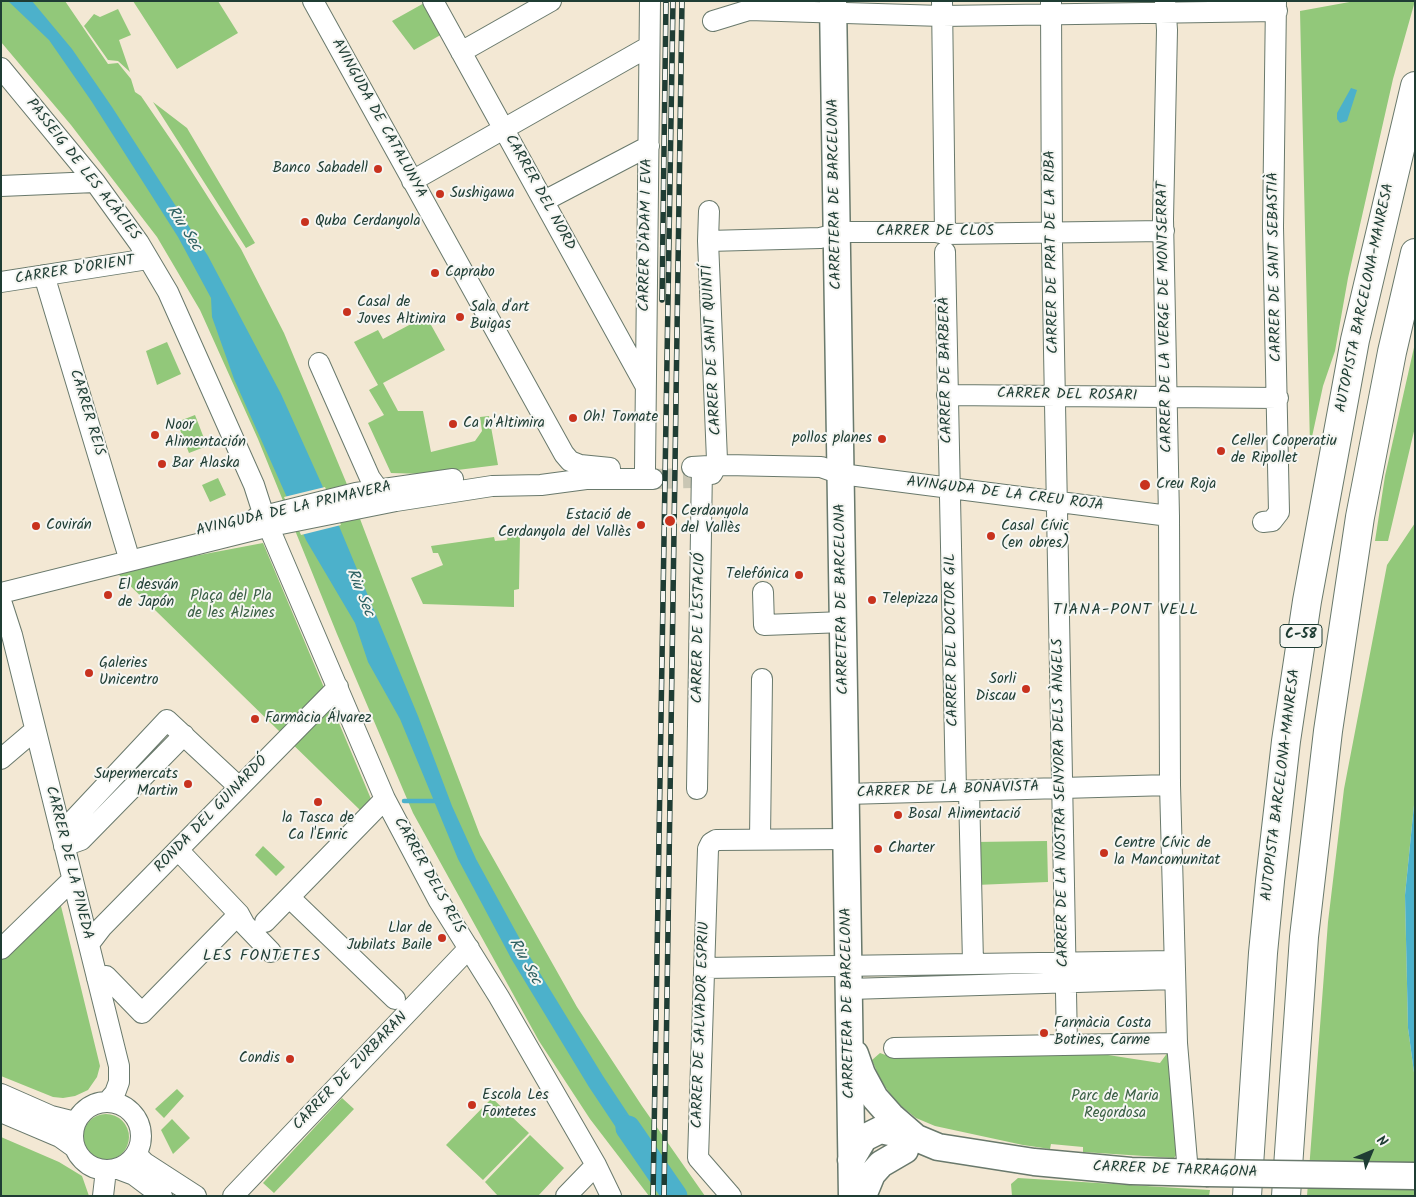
<!DOCTYPE html>
<html>
<head>
<meta charset="utf-8">
<style>
	body { margin:0 }
	#map { position:relative; width:1416px; height:1197px; overflow:hidden; background:#f3e8d4; font-family:Kalam,sans-serif }
	canvas { display:block }
	.frame { position:absolute; inset:0; border:2px solid #1f3d34; pointer-events:none }
	.north { position:absolute; left:1346px; top:1127px; width:50px; height:50px; -webkit-text-stroke:4px #f6f6f2; paint-order:stroke; rotate:45deg; font-size:14px; font-weight:700; line-height:20px; text-align:center; color:#1f3d34 }
	.north::after { content:''; display:block; margin:auto; width:18px; height:22px; background:#1f3d34; clip-path:polygon(50% 0,100% 100%,50% 72%,0 100%) }
</style>
</head>
<body>
<div id="map">
<canvas width="1416" height="1197"></canvas>
<div class="frame"></div>
<div class="north">N</div>
</div>
<script>
const g = document.querySelector('canvas').getContext('2d');
g.lineJoin = 'round';
function paint(path, color) { g.fillStyle = color; g.fill(path, 'evenodd'); }
const poly = rows => new Path2D(rows.map(r => 'M' + r).join(''));
function stroke(path, color, width, dash) { g.strokeStyle = color; g.lineWidth = width; g.lineCap = dash ? 'butt' : 'round'; g.setLineDash(dash || []); g.stroke(path); }
function label(font, color, halo, rows, align = 'center') {
  g.font = font + ' Kalam,sans-serif'; g.lineWidth = 4; g.setLineDash([]); g.textBaseline = 'middle'; g.strokeStyle = halo; g.fillStyle = color; for (const [text, x, y, turn = 0] of rows) {
    g.save(); g.translate(x, y); g.rotate((+turn || 0) * Math.PI / 180); g.textAlign = isNaN(turn) ? turn : align; if (halo) g.strokeText(text, 0, 0); g.fillText(text, 0, 0); g.restore();
  }
}
const green = poly([
	[1,1,65,1,108,64,118,63,131,79,135,92,141,96,180,153,241,249,284,333,346,482,480,835,577,1007,642,1106,705,1196,649,1196,590,1119,539,1041,413,813,337,634,258,439,200,310,157,237,71,125,1,42],
	[133,1,218,1,238,33,177,69],
	[1355,1,1415,1,1393,79,1348,278,1335,351,1323,386,1310,446,1300,11],
	[426,2,444,33,414,50,392,21],
	[118,9,131,35,119,40,130,72,118,61,108,60,84,26,94,14,100,17],
	[153,102,187,128,255,243,246,248],
	[426,316,445,350,383,383,398,411,423,411,431,452,475,441,482,431,480,417,489,416,498,465,425,474,391,473,368,423,384,415,369,390,378,385,354,342,378,330,383,339],
	[167,342,181,374,157,385,146,351],
	[1415,343,1415,427,1388,541,1375,541,1385,476],
	[195,415,207,446,189,453,177,422],
	[218,478,226,495,210,502,202,485],
	[1415,523,1415,795,1405,895,1408,1028,1415,1080,1415,1196,1307,1196,1328,922,1344,789,1387,565],
	[514,534,520,535,519,589,514,590,514,607,423,604,411,578,443,565,438,553,433,553,431,546,494,537,495,541,507,540,508,535],
	[263,543,371,799,360,810,115,571],
	[1047,841,1048,882,976,885,975,842],
	[263,846,285,867,276,876,255,855],
	[60,902,100,1066,97,1077,88,1090,75,1096,63,1098,53,1097,1,1076,1,956],
	[1082,1051,1160,1063,1168,1052,1177,1154,1174,1158,1083,1152,1083,1147,1051,1144,1050,1149,1023,1145,935,1126,916,1118,895,1101,880,1079,872,1060,880,1053,894,1058],
	[177,1089,184,1096,164,1118,155,1109],
	[342,1098,354,1109,274,1193,263,1183],
	[492,1098,529,1133,483,1180,446,1145],
	'83 1137a23 23 0 1 1 46 0a23 23 0 1 1-46 0Z',
	[172,1119,190,1138,173,1154,161,1130],
	[530,1135,564,1168,538,1196,498,1196,485,1182],
	[1,1137,59,1162,82,1176,89,1196,1,1196],
	[1018,1178,1210,1190,1209,1196,1012,1196,1011,1184]
]);
const water = poly([
	[8,1,32,1,72,49,112,107,208,256,281,394,322,485,418,716,452,806,476,859,527,952,603,1076,648,1144,647,1174,589,1087,512,960,458,859,400,719,368,662,355,623,306,540,234,379,212,317,211,298,178,237,92,102,49,40],
	[1351,88,1357,90,1347,121,1340,123,1337,119,1337,113],
	[1415,795,1415,1080,1408,1028,1405,895]
]);
const pier = poly([
	[325,487,341,525,301,535,284,497]
]);
const stream = poly([
	[404,801,440,801]
]);
const river = poly([
	[628,1128,675,1196]
]);
const minorTunnel = poly([
	[653,479,692,478]
]);
const minor = poly([
	[313,1,564,454,570,461,580,465,610,468],
	[433,1,645,385],
	[942,1,945,234],
	[1051,1,1052,243,1067,1045],
	[1165,1,1167,30,1163,219,1169,516,1170,785,1177,1043,1188,1173],
	[713,21,749,10,942,16,1277,11],
	[461,52,551,1],
	[1,68,95,182,139,243,168,292,254,485,264,516,385,799,439,901,499,997,596,1165,611,1196],
	[412,181,648,47],
	[1,186,95,182],
	[544,201,649,146],
	[709,211,708,241,717,460,717,465,712,474],
	[708,241,820,238,845,232,936,232,945,234,1164,231],
	[945,252,956,791],
	[44,275,127,551],
	[1,282,148,259],
	[319,363,370,478,378,489,388,496],
	[947,395,1278,398],
	[692,467,726,465,821,467,841,474,1169,516],
	[645,469,650,1],
	[256,518,356,493,453,479],
	[1263,522,1272,521,1279,512,1273,227,1276,1],
	[763,592,764,625,844,622],
	[1,593,266,527,396,501,492,486,541,485,586,479,653,479],
	[1,601,12,635,119,1066,119,1082,115,1093,108,1101],
	[1,759,35,730],
	[697,789,702,467],
	[969,791,973,963],
	[846,794,1170,785],
	[61,833,167,720,239,787],
	[760,839,762,679],
	[64,846,81,840,184,735],
	[178,850,239,914,245,925,271,952],
	[290,898,395,999],
	[265,922,385,799],
	[89,944,102,927,338,687],
	[1,949,72,880],
	[704,968,1174,961],
	[97,978,106,976,142,1013,239,914],
	[850,989,1174,979],
	[894,1048,1177,1043],
	[1,1094,51,1116,75,1122],
	'73 1136a34 34 0 1 1 68 0a34 34 0 1 1-68 0Z',
	[1,1112,60,1137,74,1147],
	[136,1154,145,1163,196,1196],
	[118,1169,134,1175,162,1196],
	[103,1196,106,1170],
	[233,1196,469,948],
	[566,1196,596,1165],
	[731,1196,698,1158,708,849,711,843,716,840,847,839]
]);
const major = poly([
	[833,1,852,1196],
	[855,1054,862,1074,875,1098,891,1116,914,1136],
	[851,1160,864,1138,880,1130,914,1137,938,1147,1034,1162,1131,1171,1206,1173],
	[863,1196,872,1174,881,1164,905,1150]
]);
const highway = poly([
	[1247,1196,1263,953,1270,881,1286,741,1307,601,1355,340,1415,86],
	[1286,1196,1304,937,1328,731,1360,517,1392,352,1415,253]
]);
const rail = poly([
	[662,300,666,1],
	[653,1196,673,1],
	[664,1196,682,1]
]);
const majorBridge = poly([
	[1206,1173,1415,1176]
]);
const markers = [
	[378,169,5,"#c8321e"],
	[440,194,5,"#c8321e"],
	[305,222,5,"#c8321e"],
	[435,273,5,"#c8321e"],
	[347,312,5,"#c8321e"],
	[460,317,5,"#c8321e"],
	[573,418,5,"#c8321e"],
	[453,424,5,"#c8321e"],
	[155,435,5,"#c8321e"],
	[882,439,5,"#c8321e"],
	[1221,451,5,"#c8321e"],
	[162,464,5,"#c8321e"],
	[1145,485,6,"#c8321e"],
	[670,521,6,"#c8321e"],
	[641,525,5,"#c8321e"],
	[36,526,5,"#c8321e"],
	[991,536,5,"#c8321e"],
	[799,575,5,"#c8321e"],
	[108,595,5,"#c8321e"],
	[872,600,5,"#c8321e"],
	[89,673,5,"#c8321e"],
	[1026,689,5,"#c8321e"],
	[255,719,5,"#c8321e"],
	[188,784,5,"#c8321e"],
	[318,802,5,"#c8321e"],
	[898,815,5,"#c8321e"],
	[878,849,5,"#c8321e"],
	[1104,853,5,"#c8321e"],
	[442,938,5,"#c8321e"],
	[1044,1033,5,"#c8321e"],
	[290,1059,5,"#c8321e"],
	[472,1105,5,"#c8321e"]
];
const shields = [
	[1301,636,42]
];
const shieldNames = [
	["C-58",1301,636]
];
const streetNames = [
	["AVINGUDA DE CATALUNYA",378,119,61],
	["PASSEIG DE LES ACÀCIES",82,170,52],
	["CARRER DEL NORD",539,193,61],
	["CARRETERA DE BARCELONA",836,194,-91],
	["CARRER DE CLOS",935,232],
	["CARRER D'ADAM I EVA",647,235,-89],
	["CARRER DE PRAT DE LA RIBA",1053,252,-91],
	["CARRER DE SANT SEBASTIÀ",1276,267,-91],
	["CARRER D'ORIENT",75,271,-9],
	["AUTOPISTA BARCELONA-MANRESA",1366,298,-78],
	["CARRER DE LA VERGE DE MONTSERRAT",1166,317,-91],
	["CARRER DE SANT QUINTÍ",713,350,-93],
	["CARRER DE BARBERÀ",947,370,-91],
	["CARRER DEL ROSARI",1067,396,1],
	["CARRER REIS",86,413,73],
	["AVINGUDA DE LA CREU ROJA",1005,495,7],
	["AVINGUDA DE LA PRIMAVERA",294,510,-13],
	["CARRETERA DE BARCELONA",843,599,-91],
	["CARRER DE L'ESTACIÓ",700,628,-89],
	["CARRER DEL DOCTOR GIL",953,640,-91],
	["AUTOPISTA BARCELONA-MANRESA",1282,785,-83],
	["CARRER DE LA BONAVISTA",948,791,-2],
	["CARRER DE LA NOSTRA SENYORA DELS ÀNGELS",1062,803,-91],
	["RONDA DEL GUINARDÓ",212,815,-46],
	["CARRER DE LA PINEDA",68,863,76],
	["CARRER DELS REIS",428,876,61],
	["CARRETERA DE BARCELONA",849,1003,-91],
	["CARRER DE SALVADOR ESPRIU",702,1025,-88],
	["CARRER DE ZURBARAN",351,1072,-46],
	["CARRER DE TARRAGONA",1175,1171,2]
];
const poiNames = [
	["Banco Sabadell",368,169,"right"],
	["Sushigawa",450,194],
	["Quba Cerdanyola",315,222],
	["Caprabo",445,273],
	["Casal de",357,303],
	["Joves Altimira",357,320],
	["Sala d'art",470,308],
	["Buigas",470,325],
	["Oh! Tomate",583,418],
	["Ca n'Altimira",463,424],
	["Noor",165,426],
	["Alimentación",165,443],
	["pollos planes",872,439,"right"],
	["Celler Cooperatiu",1231,442],
	["de Ripollet",1231,459],
	["Bar Alaska",172,464],
	["Creu Roja",1156,485],
	["Cerdanyola",681,512],
	["del Vallès",681,529],
	["Estació de",631,516,"right"],
	["Cerdanyola del Vallès",631,533,"right"],
	["Covirán",46,526],
	["Casal Cívic",1001,527],
	["(en obres)",1001,544],
	["Telefónica",789,575,"right"],
	["El desván",118,586],
	["de Japón",118,603],
	["Telepizza",882,600],
	["Galeries",99,664],
	["Unicentro",99,681],
	["Sorli",1016,680,"right"],
	["Discau",1016,697,"right"],
	["Farmàcia Álvarez",265,719],
	["Supermercats",178,775,"right"],
	["Martin",178,792,"right"],
	["Bosal Alimentació",908,815],
	["la Tasca de",318,819,"center"],
	["Ca l'Enric",318,836,"center"],
	["Centre Cívic de",1114,844],
	["la Mancomunitat",1114,861],
	["Charter",888,849],
	["Llar de",432,929,"right"],
	["Jubilats Baile",432,946,"right"],
	["Farmàcia Costa",1054,1024],
	["Botines, Carme",1054,1041],
	["Condis",280,1059,"right"],
	["Escola Les",482,1096],
	["Fontetes",482,1113]
];
const parkNames = [
	["Plaça del Pla",231,597],
	["de les Alzines",231,614],
	["Parc de Maria",1115,1097],
	["Regordosa",1115,1114]
];
const waterNames = [
	["Riu Sec",183,229,57],
	["Riu Sec",359,593,68],
	["Riu Sec",524,962,61]
];
const neighbourhoodNames = [
	["TIANA-PONT VELL",1126,611],
	["LES FONTETES",262,957]
];
paint(green, '#92c87a');
paint(water, '#4cb1cb');
paint(pier, '#f3e8d4');
stroke(stream, '#4cb1cb', 4.5);
stroke(river, '#4cb1cb', 25);
stroke(minorTunnel, '#c9c6b4', 20, [20, 10]);
stroke(minor, '#69796c', 22);
stroke(major, '#69796c', 29);
stroke(highway, '#69796c', 30);
stroke(minor, '#fff', 20);
stroke(major, '#fff', 26);
stroke(highway, '#fff', 28);
stroke(rail, '#1f3d34', 5.5);
stroke(rail, '#f6f6f2', 4, [11]);
stroke(majorBridge, '#69796c', 29, []);
stroke(majorBridge, '#fff', 26);
for (const [x, y, r, color] of markers) { const dot = new Path2D(); dot.arc(x, y, r, 0, 2 * Math.PI); g.fillStyle = color; g.fill(dot); stroke(dot, '#f6f6f2', 2); }
for (const [x, y, w] of shields) { const box = new Path2D(); box.roundRect(x - w / 2, y - 11.5, w, 23, 4); g.fillStyle = '#f6f6f2'; g.fill(box); stroke(box, '#1f3d34', 1); }
label('bold 14px', '#1f3d34', null, shieldNames);
label('15px', '#1f3d34', '#f6f6f2', streetNames);
label('15px', '#1f3d34', '#f6f6f2', poiNames, 'left');
label('15px', '#3c6046', '#f6f6f2', parkNames);
label('italic 16px', '#2c6061', '#f6f6f2', waterNames);
g.letterSpacing = '1px';
label('16px', '#1f3d34', '#f6f6f2', neighbourhoodNames);
g.letterSpacing = '0px';
</script>
</body>
</html>
